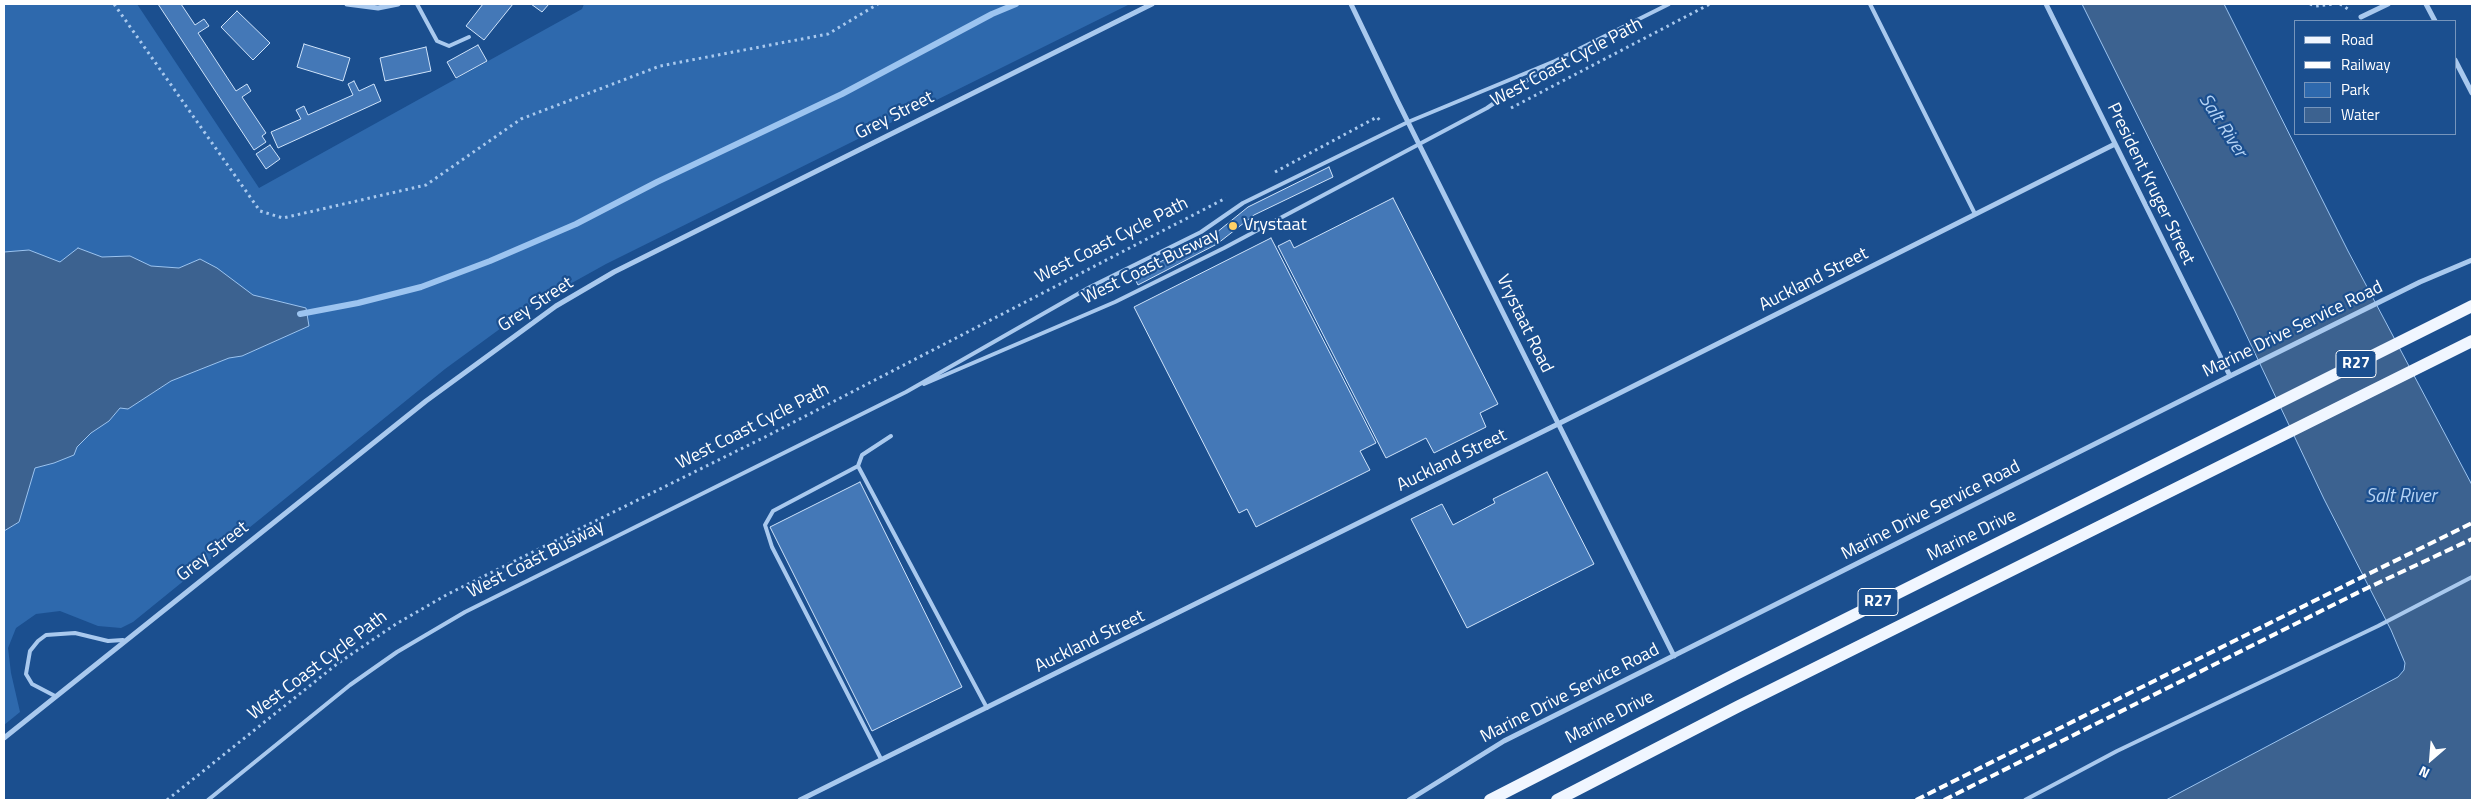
<!DOCTYPE html>
<html>
<head>
<meta charset="utf-8">
<style>
	body { margin:0 }
	#map { position:relative; width:2476px; height:804px; overflow:hidden; background:#1b4f8f; font-family:"Titillium Web",sans-serif }
	canvas { display:block }
	.frame { position:absolute; inset:0; border:5px solid #fff; pointer-events:none }
	.legend { position:absolute; left:2294px; top:20px; width:162px; height:115px; box-sizing:border-box; background:#1b4f8f; border:1px solid #7695bc; margin:0; padding:6px 9px; list-style:none; font-size:15px; color:#fff }
	.legend li { display:flex; align-items:center; gap:10px; height:25px }
	.legend b { width:25px; border:1px solid #7695bc }
	.north { position:absolute; left:2406px; top:734px; width:50px; height:50px; -webkit-text-stroke:4px #1b4f8f; paint-order:stroke; rotate:207deg; font-size:14px; font-weight:700; line-height:20px; text-align:center; color:#fff }
	.north::after { content:''; display:block; margin:auto; width:18px; height:22px; background:#fff; clip-path:polygon(50% 0,100% 100%,50% 72%,0 100%) }
</style>
</head>
<body>
<div id="map">
<canvas width="2476" height="804"></canvas>
<div class="frame"></div>
<ul class="legend">
<li><b style="height:6px;background:#f0f6ff"></b>Road</li>
<li><b style="height:6px;background:#fff"></b>Railway</li>
<li><b style="height:14px;background:#2e69ad"></b>Park</li>
<li><b style="height:14px;background:#3c6290"></b>Water</li>
</ul>
<div class="north">N</div>
</div>
<script>
const g = document.querySelector('canvas').getContext('2d');
g.lineJoin = 'round';
function paint(path, color) { g.fillStyle = color; g.fill(path, 'evenodd'); }
const poly = rows => new Path2D(rows.map(r => 'M' + r).join(''));
function stroke(path, color, width, dash) { g.strokeStyle = color; g.lineWidth = width; g.lineCap = dash ? 'butt' : 'round'; g.setLineDash(dash || []); g.stroke(path); }
function label(font, color, halo, rows, align = 'center') {
  g.font = font + ' "Titillium Web",sans-serif'; g.lineWidth = 4.5; g.setLineDash([]); g.textBaseline = 'middle'; g.strokeStyle = halo; g.fillStyle = color; for (const [text, x, y, turn = 0] of rows) {
    g.save(); g.translate(x, y); g.rotate((+turn || 0) * Math.PI / 180); g.textAlign = isNaN(turn) ? turn : align; if (halo) g.strokeText(text, 0, 0); g.fillText(text, 0, 0); g.restore();
  }
}
const green = poly([
	[4,4,137,4,259,188,582,9,584,4,1130,4,606,264,534,304,445,369,133,622,121,628,98,626,60,611,36,614,16,628,8,648,11,673,20,712,4,725,4,531,19,522,35,468,54,463,74,455,77,447,91,433,109,421,120,408,128,409,171,381,229,358,242,356,309,326,306,308,253,295,200,259,179,268,151,266,130,256,102,257,78,248,60,262,29,250,4,252]
]);
const water = poly([
	[2082,4,2224,4,2348,251,2472,485,2472,800,2166,800,2398,677,2404,670,2405,663,2391,630,2324,499,2234,309,2082,4],
	[78,248,102,257,130,256,151,266,179,268,200,259,217,268,253,295,306,308,309,326,242,356,229,358,171,381,128,409,120,408,109,421,91,433,77,447,74,455,54,463,35,468,19,522,4,531,4,252,29,250,60,262,78,248]
]);
const stream = poly([
	[300,314,358,303,421,287,490,261,576,224,657,182,842,94,992,14,1016,4]
]);
const building = poly([
	[158,4,181,4,195,25,204,19,209,26,198,33,236,91,247,84,251,91,242,97,266,133,262,136,266,142,254,150,158,4],
	[483,4,513,4,484,40,466,26,483,4],
	[531,4,549,4,542,12,531,4],
	[237,11,270,43,253,60,221,27,237,11],
	[304,44,350,58,343,81,297,67,304,44],
	[478,45,487,61,456,78,447,62,478,45],
	[426,47,431,71,385,81,380,58,426,47],
	[354,81,359,91,374,84,381,101,278,148,271,132,301,119,296,110,304,106,308,115,353,95,348,84,354,81],
	[270,145,280,159,266,169,256,154,270,145],
	[1329,167,1333,177,1254,215,1217,244,1138,285,1133,275,1211,237,1248,207,1329,167],
	[1393,198,1498,404,1480,413,1486,427,1434,453,1426,438,1386,458,1278,246,1290,240,1294,248,1393,198],
	[1271,238,1376,443,1360,451,1370,470,1256,527,1247,509,1239,513,1134,307,1271,238],
	[1547,472,1594,564,1467,628,1411,519,1442,504,1453,525,1495,503,1493,499,1547,472],
	[860,482,962,687,872,731,770,527,860,482]
]);
const path = poly([
	[114,4,260,211,283,218,426,185,521,119,660,66,828,34,878,4],
	[2310,4,2316,6,2333,4],
	[2340,4,2351,11],
	[1511,108,1710,4],
	[1275,172,1377,117,1381,122],
	[167,800,337,664,396,624,448,594,767,436,1226,198]
]);
const lane = poly([
	[417,4,437,41,449,46,469,37],
	[1870,4,1975,214],
	[924,384,1115,302,1224,248,1487,108,1549,65],
	[891,436,862,455,858,466,987,708],
	[858,466,773,511,765,525,772,547,881,759],
	[55,696,32,684,26,674,30,651,38,641,46,635,75,633,108,641,123,640],
	[208,800,350,685,397,652,465,612,906,392,1090,287,1201,232,1243,203,1408,122,1555,61,1669,4],
	[2025,800,2117,751,2378,626,2472,577]
]);
const street = poly([
	[347,4,378,8,398,4],
	[1351,4,1398,102,1674,656],
	[2046,4,2230,376],
	[2426,4,2435,21],
	[2361,17,2388,4],
	[2455,60,2472,93],
	[4,738,426,401,556,306,614,272,1152,4],
	[800,800,1558,424,2115,144],
	[1409,800,1504,741,2230,376,2420,282,2472,260]
]);
const primary = poly([
	[1490,800,1734,675,2472,306],
	[1557,800,1739,706,2472,341]
]);
const rail = poly([
	[1916,800,2356,580,2472,523],
	[1944,800,2361,591,2472,539]
]);
const markers = [
	[1233,226,5,"#ffd166"]
];
const shields = [
	[2356,364,40],
	[1878,602,40]
];
const shieldNames = [
	["R27",2356,364],
	["R27",1878,602]
];
const streetNames = [
	["West Coast Cycle Path",1567,63,-28],
	["Grey Street",895,116,-27],
	["President Kruger Street",2150,184,64],
	["West Coast Cycle Path",1112,241,-27],
	["West Coast Busway",1151,267,-26],
	["Auckland Street",1814,280,-27],
	["Grey Street",536,305,-33],
	["Vrystaat Road",1524,324,64],
	["Marine Drive Service Road",2293,330,-26],
	["West Coast Cycle Path",753,427,-27],
	["Auckland Street",1452,461,-26],
	["Marine Drive Service Road",1931,511,-27],
	["Marine Drive",1972,536,-26],
	["Grey Street",213,552,-38],
	["West Coast Busway",536,560,-27],
	["Auckland Street",1090,642,-26],
	["West Coast Cycle Path",318,666,-37],
	["Marine Drive Service Road",1570,694,-27],
	["Marine Drive",1610,718,-27]
];
const poiNames = [
	["Vrystaat",1243,226]
];
const waterNames = [
	["Salt River",2222,126,57],
	["Salt River",2401,497]
];
paint(green, '#2e69ad');
paint(water, '#3c6290');
stroke(water, '#9cc4f0', 1);
stroke(stream, '#9cc4f0', 6);
paint(building, '#4478b7');
stroke(building, '#cfe3fa', 1);
stroke(path, '#a9c9ee', 3, [2.5, 4]);
stroke(lane, '#a9c9ee', 4);
stroke(street, '#a9c9ee', 5);
stroke(primary, '#f0f6ff', 12);
stroke(rail, '#fff', 4, [9, 4]);
for (const [x, y, r, color] of markers) { const dot = new Path2D(); dot.arc(x, y, r, 0, 2 * Math.PI); g.fillStyle = color; g.fill(dot); stroke(dot, '#1b4f8f', 2); }
for (const [x, y, w] of shields) { const box = new Path2D(); box.roundRect(x - w / 2, y - 13.5, w, 27, 4); g.fillStyle = '#1b4f8f'; g.fill(box); stroke(box, '#fff', 1); }
label('bold 16px', '#fff', null, shieldNames);
label('18px', '#fff', '#1b4f8f', streetNames);
label('18px', '#fff', '#1b4f8f', poiNames, 'left');
label('italic 19px', '#b5d3f5', '#1b4f8f', waterNames);
</script>
</body>
</html>
